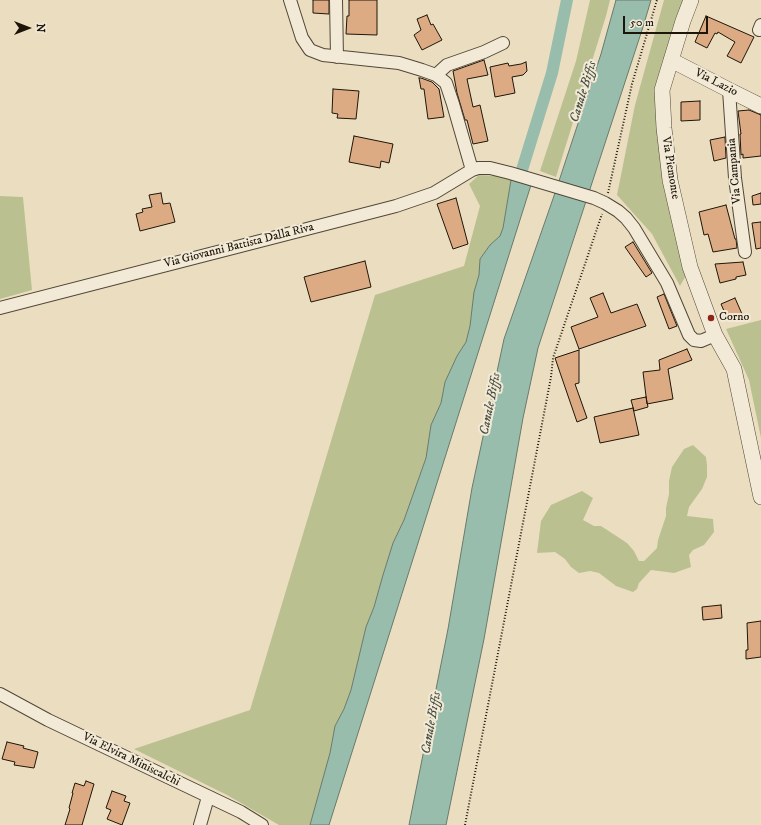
<!DOCTYPE html>
<html>
<head>
<meta charset="utf-8">
<style>
	body { margin:0 }
	#map { position:relative; width:761px; height:825px; overflow:hidden; background:#ebdec0; font-family:"IM FELL DW Pica",serif }
	canvas { display:block }
	.north { position:absolute; left:8px; top:8px; width:40px; height:40px; -webkit-text-stroke:3px #f2ead6; paint-order:stroke; rotate:90deg; font-size:11px; font-weight:700; line-height:16px; text-align:center; color:#1e150a }
	.north::after { content:''; display:block; margin:auto; width:14px; height:18px; background:#1e150a; clip-path:polygon(50% 0,100% 100%,50% 72%,0 100%) }
	.scale { position:absolute; left:623px; top:16px; width:85px; height:18px; box-sizing:border-box; border:2px solid #1e150a; border-top:0; padding-left:5px; font-size:12px; line-height:14px; white-space:nowrap; color:#1e150a; -webkit-text-stroke:3px #f2ead6; paint-order:stroke }
</style>
</head>
<body>
<div id="map">
<canvas width="761" height="825"></canvas>
<div class="north">N</div>
<div class="scale">50 m</div>
</div>
<script>
const g = document.querySelector('canvas').getContext('2d');
g.lineJoin = 'round';
function paint(path, color) { g.fillStyle = color; g.fill(path, 'evenodd'); }
const poly = rows => new Path2D(rows.map(r => 'M' + r).join(''));
function stroke(path, color, width, dash) { g.strokeStyle = color; g.lineWidth = width; g.lineCap = dash ? 'butt' : 'round'; g.setLineDash(dash || []); g.stroke(path); }
function label(font, color, halo, rows, align = 'center') {
  g.font = font + ' "IM FELL DW Pica",serif'; g.lineWidth = 4; g.setLineDash([]); g.textBaseline = 'middle'; g.strokeStyle = halo; g.fillStyle = color; for (const [text, x, y, turn = 0] of rows) {
    g.save(); g.translate(x, y); g.rotate((+turn || 0) * Math.PI / 180); g.textAlign = isNaN(turn) ? turn : align; if (halo) g.strokeText(text, 0, 0); g.fillText(text, 0, 0); g.restore();
  }
}
const green = poly([
	[590,0,610,0,606,16,556,177,540,171,576,61],
	[664,0,684,0,658,91,688,272,680,286,652,234,617,195,635,105],
	[479,175,498,176,511,180,503,228,500,237,490,245,480,259,479,275,474,292,470,326,466,342,457,356,445,382,441,403,431,425,426,458,404,520,393,543,383,575,374,607,366,627,351,690,344,709,335,726,330,753,310,825,279,825,227,795,134,749,250,710,375,295,464,266,480,206,469,184],
	[0,196,23,197,32,290,0,299],
	[761,320,761,438,749,380,726,329],
	[693,445,706,457,707,465,707,477,702,489,689,507,687,516,713,519,714,532,704,545,693,550,689,555,691,567,674,573,651,570,639,583,637,589,633,592,616,586,599,573,590,571,579,573,571,567,565,559,555,552,537,553,541,521,551,505,582,491,593,498,583,520,594,526,601,526,627,543,634,551,639,561,644,561,657,548,658,540,666,516,666,508,669,494,669,481,672,467,684,449]
]);
const water = poly([
	[616,0,651,0,643,27,538,348,523,418,484,639,446,825,409,825,448,629,472,488,504,339,555,193,601,54,616,0],
	[511,180,531,185,329,825,310,825,330,753,335,726,344,709,351,690,366,627,374,607,383,575,393,543,404,520,426,458,431,425,441,403,445,382,457,356,466,342,470,326,474,292,479,275,480,259,490,245,500,236,503,228,511,180]
]);
const canal = poly([
	[517,186,552,73,567,0]
]);
const building = poly([
	[313,0,329,0,329,14,313,13,313,0],
	[349,0,377,0,377,35,346,34,347,16,349,16,349,0],
	[427,15,431,25,433,24,442,40,422,50,414,35,421,30,417,19,427,15],
	[706,16,754,37,741,63,727,56,735,42,718,32,717,34,715,33,707,48,695,42,706,16],
	[484,60,488,75,467,79,473,107,480,105,488,141,473,144,467,120,465,120,457,93,453,71,484,60],
	[526,62,527,71,523,75,512,77,515,93,495,97,490,67,508,63,509,66,521,64,526,62],
	[419,78,421,78,432,82,439,89,444,117,428,119,424,89,421,89,419,78],
	[333,89,359,91,356,119,337,118,338,114,332,113,333,89],
	[700,101,700,120,681,121,681,102,700,101],
	[749,110,761,115,761,156,743,158,743,154,741,155,740,134,741,134,738,111,749,110],
	[354,136,393,144,389,163,381,161,380,168,349,162,354,136],
	[725,137,726,158,714,161,710,140,725,137],
	[161,193,163,204,170,203,175,222,140,231,136,214,143,212,142,209,152,207,149,195,161,193],
	[761,193,761,204,753,205,752,196,761,193],
	[456,198,468,244,453,249,437,204,456,198],
	[726,205,735,239,736,239,737,248,713,252,708,234,704,235,699,212,726,205],
	[761,222,761,248,756,249,752,223,761,222],
	[633,242,652,273,646,277,625,247,633,242],
	[365,261,371,287,311,302,304,277,365,261],
	[743,262,746,275,736,277,736,279,720,283,715,264,743,262],
	[603,293,611,313,637,304,646,326,579,349,571,327,598,317,590,298,603,293],
	[664,294,677,326,669,329,657,297,664,294],
	[735,298,742,314,728,320,721,304,735,298],
	[687,349,692,360,668,369,673,399,647,404,643,372,660,370,659,360,687,349],
	[579,350,579,383,575,384,587,418,577,422,555,358,579,350],
	[646,397,648,407,634,411,631,400,646,397],
	[633,408,639,435,600,443,594,417,633,408],
	[721,605,722,618,703,620,702,607,721,605],
	[761,621,761,657,746,659,746,650,748,650,747,623,761,621],
	[7,742,24,746,23,748,38,752,34,768,14,765,15,762,2,759,7,742],
	[86,781,94,784,82,825,65,825,70,809,69,808,73,793,72,793,75,783,84,786,86,781],
	[112,791,126,796,124,801,130,803,122,825,107,819,111,810,106,808,112,791]
]);
const path = poly([
	[608,193,632,84,657,0],
	[465,825,551,377,553,358,602,214]
]);
const minor = poly([
	[290,0,302,38,310,50,323,55,399,63,422,70,436,75,446,83,453,104,472,170],
	[336,0,337,57],
	[759,30,761,25],
	[436,75,447,65,484,52,503,43],
	[729,90,735,178,745,252],
	[0,308,396,206,434,193,472,170,478,168,490,168,510,173,594,198,605,203,618,211,626,218,634,228,667,283,689,335,694,340,701,341,715,335],
	[0,694,48,720,241,812,262,825],
	[200,825,208,797]
]);
const tertiary = poly([
	[691,0,683,21,662,90,664,128,670,180,690,267,715,335,734,369,761,497],
	[671,60,729,90,761,106]
]);
const markers = [
	[711,318,4,"#8f2418"]
];
const streetNames = [
	["Via Lazio",716,83,27],
	["Via Piemonte",670,168,81],
	["Via Campania",735,171,-95],
	["Via Giovanni Battista Dalla Riva",239,246,-14],
	["Via Elvira Miniscalchi",131,760,26]
];
const poiNames = [
	["Corno",719,318]
];
const waterNames = [
	["Canale Biffis",584,92,-73],
	["Canale Biffis",491,404,-79],
	["Canale Biffis",432,723,-80]
];
paint(green, '#bbc090');
paint(water, '#99bdac');
stroke(water, '#687a6b', 1);
stroke(canal, '#99bdac', 12);
paint(building, '#dcab83');
stroke(building, '#1e150a', 1);
stroke(minor, '#514738', 14);
stroke(tertiary, '#514738', 16);
stroke(path, '#1e150a', 2, [1, 2]);
stroke(minor, '#f2ead6', 12);
stroke(tertiary, '#f2ead6', 15);
for (const [x, y, r, color] of markers) { const dot = new Path2D(); dot.arc(x, y, r, 0, 2 * Math.PI); g.fillStyle = color; g.fill(dot); stroke(dot, '#f2ead6', 1.5); }
label('12px', '#1e150a', '#f2ead6', streetNames);
label('12px', '#1e150a', '#f2ead6', poiNames, 'left');
label('italic 13px', '#495043', '#f2ead6', waterNames);
</script>
</body>
</html>
